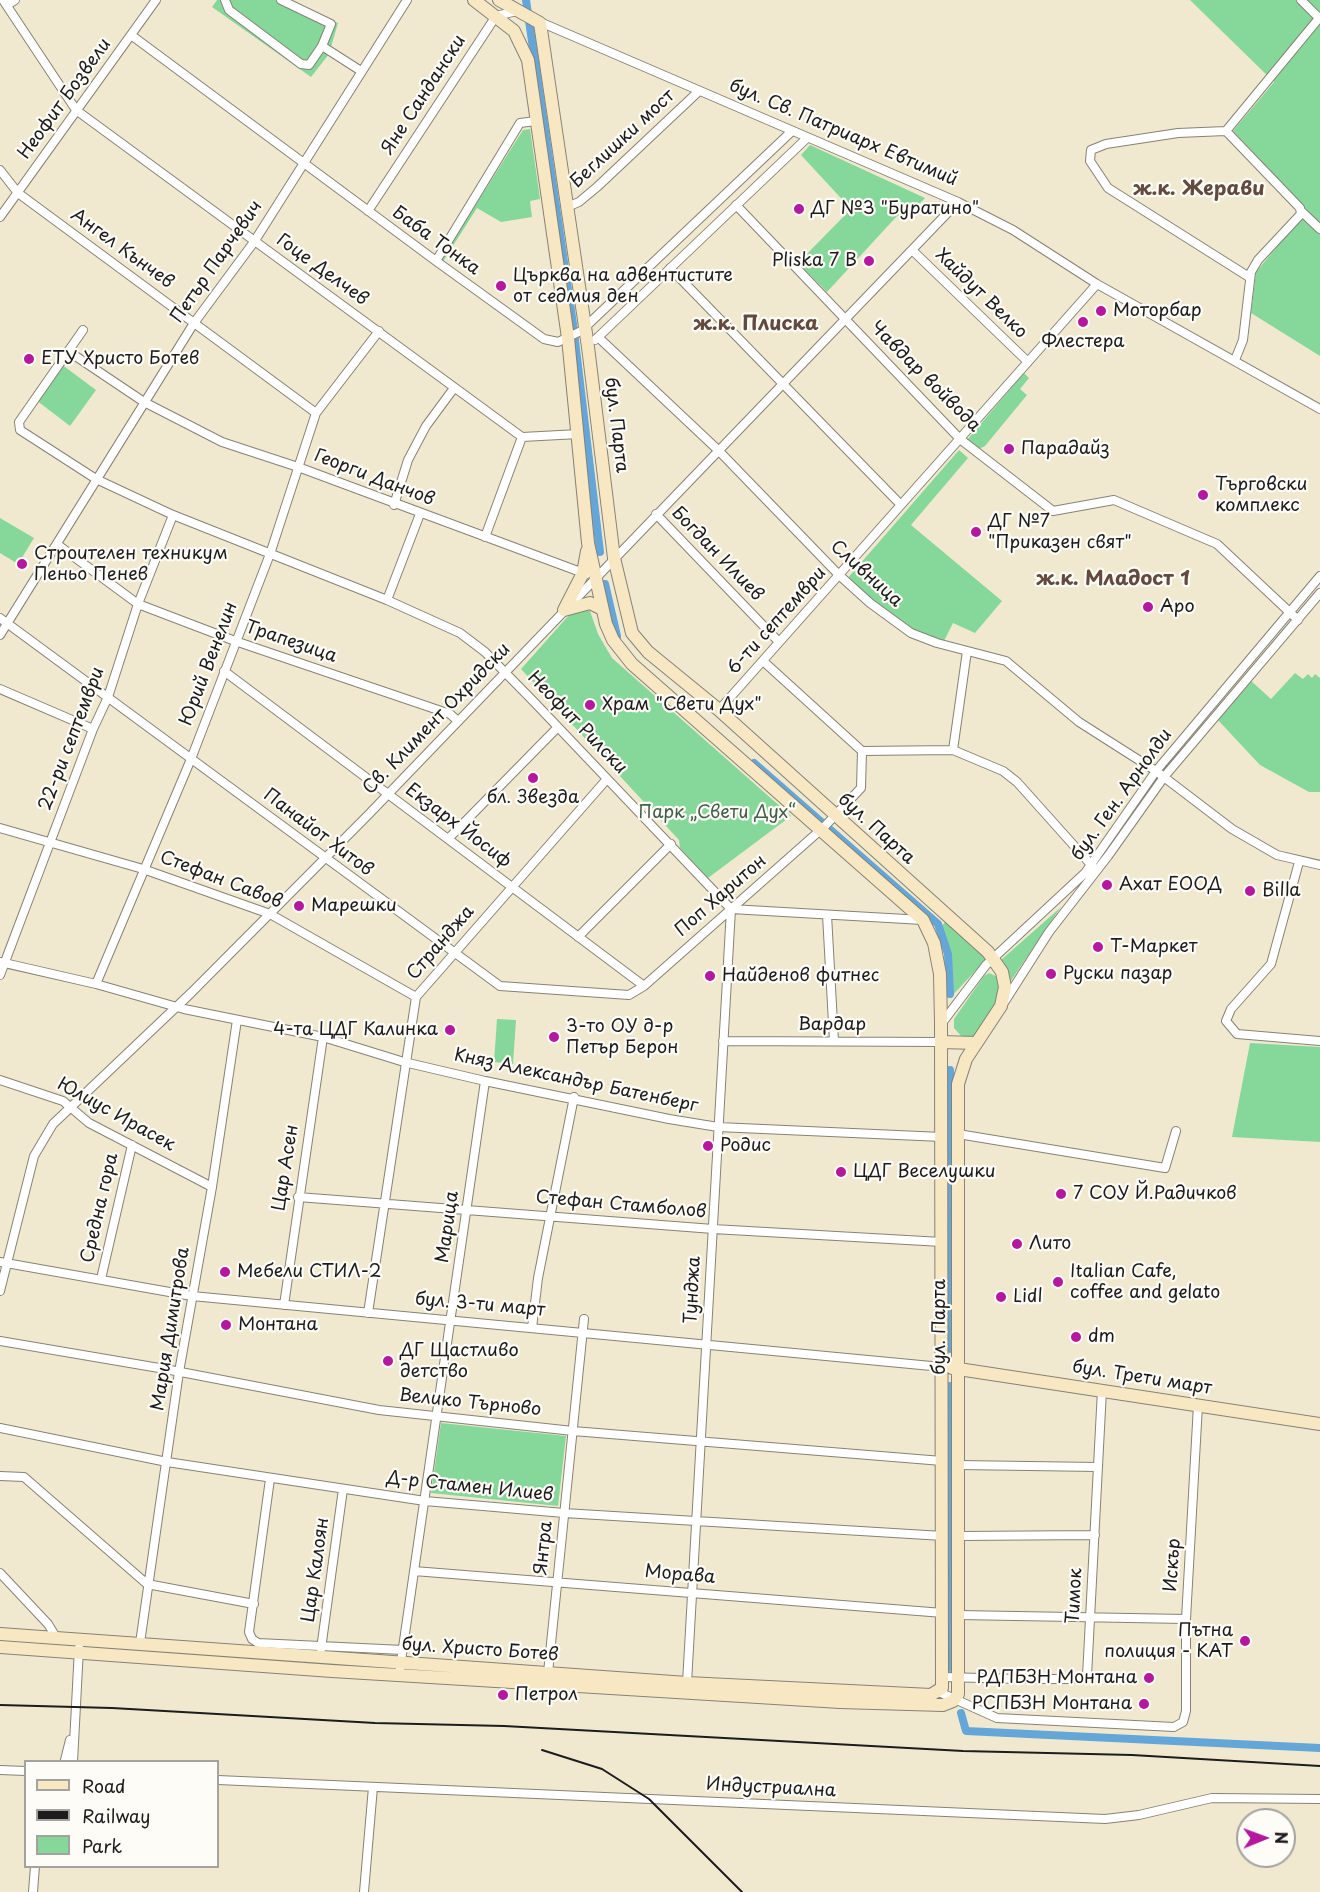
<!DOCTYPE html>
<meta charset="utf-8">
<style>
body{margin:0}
#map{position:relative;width:1320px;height:1892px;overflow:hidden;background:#f1e9cf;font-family:"Playpen Sans",sans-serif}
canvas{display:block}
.legend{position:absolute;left:24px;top:1760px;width:195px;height:108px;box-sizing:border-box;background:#fdfcf7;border:2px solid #a3a29f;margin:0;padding:8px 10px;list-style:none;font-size:18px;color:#1c1c1c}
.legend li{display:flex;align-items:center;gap:12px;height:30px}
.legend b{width:30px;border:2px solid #a3a29f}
.north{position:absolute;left:1236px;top:1808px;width:60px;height:60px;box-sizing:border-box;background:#fdfcf7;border:2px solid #a3a29f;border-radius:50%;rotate:89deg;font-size:16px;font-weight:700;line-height:24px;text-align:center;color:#1c1c1c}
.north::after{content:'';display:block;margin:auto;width:21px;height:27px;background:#b5179e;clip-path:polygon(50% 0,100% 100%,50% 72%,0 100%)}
</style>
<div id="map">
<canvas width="1320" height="1892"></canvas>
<ul class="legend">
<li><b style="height:8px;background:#f7e8c3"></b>Road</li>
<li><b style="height:8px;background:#1c1c1c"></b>Railway</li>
<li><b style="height:16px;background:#85d899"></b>Park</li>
</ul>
<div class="north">N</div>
</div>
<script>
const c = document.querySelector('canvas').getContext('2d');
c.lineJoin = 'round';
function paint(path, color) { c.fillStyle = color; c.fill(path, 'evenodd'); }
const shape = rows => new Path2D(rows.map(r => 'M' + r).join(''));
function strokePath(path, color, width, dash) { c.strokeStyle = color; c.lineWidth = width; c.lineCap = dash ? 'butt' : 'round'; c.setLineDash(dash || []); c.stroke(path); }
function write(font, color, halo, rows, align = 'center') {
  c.font = font + ' "Playpen Sans",sans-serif'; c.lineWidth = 4.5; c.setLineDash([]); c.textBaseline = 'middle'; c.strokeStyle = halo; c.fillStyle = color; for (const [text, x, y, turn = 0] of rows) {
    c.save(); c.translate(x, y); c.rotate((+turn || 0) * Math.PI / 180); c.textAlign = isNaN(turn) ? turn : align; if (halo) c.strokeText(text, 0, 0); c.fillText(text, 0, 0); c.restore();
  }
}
paint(shape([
 [217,0,285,0,338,23,329,54,311,77,212,7],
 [1190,0,1320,0,1320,356,1251,313,1256,272,1307,210,1233,131,1274,82],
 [530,129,540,199,530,201,532,217,501,222,477,208,442,263,440,261,523,130],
 [810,145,925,198,904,220,897,216,827,292,798,263,851,209,801,155],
 [61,364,96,390,70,426,36,400],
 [1024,373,1029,378,1020,389,1027,395,985,446,979,449,967,440],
 [959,450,968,458,911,525,1002,601,975,633,953,623,943,643,913,633,846,580],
 [0,518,34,538,18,564,0,553],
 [582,609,590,611,598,634,612,658,791,816,708,878,680,848,679,840,521,669,570,614],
 [1295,673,1303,679,1308,674,1312,678,1315,674,1320,678,1320,792,1309,792,1260,765,1217,719,1250,680,1271,699],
 [1061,907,1010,982,1001,960],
 [945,922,988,957,952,996,951,954,942,926],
 [989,973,998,977,998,1001,975,1036,962,1037,954,1028,954,1019,984,976],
 [497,1019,516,1020,513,1064,494,1062],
 [1250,1043,1320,1047,1320,1142,1232,1137],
 [441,1423,566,1436,558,1506,431,1493]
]), '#85d899');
strokePath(shape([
 [526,0,573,324,600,552],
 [605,584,617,636],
 [754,763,938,924,948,954,950,994],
 [950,1070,951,1349],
 [950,1386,951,1668],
 [961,1713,966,1731,1320,1748]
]), '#63a6d7', 8);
const street = shape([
 [3,0,76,110,522,437,579,434],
 [225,0,229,10,301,64,309,65,322,46,331,24,281,0],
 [1301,0,1319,18],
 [7,5,15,0],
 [540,22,958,202,1013,230,1097,284,1320,409],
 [131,35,436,261,544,339,558,342,581,331,792,131],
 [322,46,361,71],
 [1226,131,1320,17],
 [0,170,18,193,316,413],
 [736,205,960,439,1053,511,1114,500,1217,544,1298,620],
 [567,207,579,202,597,187,699,91],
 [368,211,496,16,517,11],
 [1301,211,1320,229],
 [0,217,156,0],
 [912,250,1028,362],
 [436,261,520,123,536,121],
 [670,268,901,505],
 [83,330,19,422,20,430,96,479,173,515,387,600,460,633,485,652,536,704,731,909,923,920],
 [598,337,718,450,839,575,870,603,911,633,937,643,1006,661,1079,722,1156,771,1232,829,1277,855,1320,865],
 [595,340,807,138],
 [68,351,144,402,222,442,298,467,586,574],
 [1235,360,1243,340,1251,272,1258,260,1301,214,1300,208,1226,131,1178,133,1106,144,1091,150,1090,161,1108,188,1249,277],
 [394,505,408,460,426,426,454,388],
 [656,514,779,642],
 [485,537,522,437],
 [58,545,138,604,235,641,450,714,458,721],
 [387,600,420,514],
 [0,618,500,986,629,995,644,986,825,826,861,788,862,751,763,661],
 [0,635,194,323,254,242,407,0],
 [224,671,644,986],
 [0,689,93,729],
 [719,710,1097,284],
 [953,750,967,651],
 [862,751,953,750,1003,771,1017,782,1094,868],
 [0,828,143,869,270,914,416,997],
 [448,839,558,727],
 [1299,862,1271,964,1231,1009,1226,1021,1237,1034,1320,1041],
 [827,915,834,1041],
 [578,937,671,844],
 [0,962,96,984,184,1009,323,1037,404,1062,485,1081,669,1119,718,1127,942,1137],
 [0,975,93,729,108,697,138,604,173,515],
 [96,984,191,759,270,554,316,413,379,331],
 [1005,1001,1049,932,1108,856,1164,777,1320,593],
 [942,1023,986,965,1085,873,1156,771,1320,576],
 [723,1041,941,1042],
 [0,1080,63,1101,89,1123,212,1187],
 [958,1134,1165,1168,1176,1131],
 [298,1197,713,1229,942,1242],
 [0,1262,192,1296,942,1367],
 [101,1279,132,1145],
 [0,1291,34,1156,53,1124,191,993,369,814,958,202],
 [284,1305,323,1037],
 [368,1313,416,997,607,779],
 [532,1328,538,1278,574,1097],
 [0,1341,165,1369,379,1410,573,1431,942,1461],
 [0,1428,167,1462,425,1501,564,1513,943,1536],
 [959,1465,1098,1467],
 [0,1476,24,1477,147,1584,254,1604],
 [270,1479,249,1632,252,1639,258,1643,403,1650],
 [959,1536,1095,1535],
 [414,1571,943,1613],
 [0,1573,48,1624,56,1637],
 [959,1615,1186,1619],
 [140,1643,179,1372,212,1187,237,1020],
 [321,1649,343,1489],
 [548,1673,584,1319],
 [399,1675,485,1081],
 [943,1677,1020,1679,1081,1679,1087,1676,1102,1390],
 [687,1683,731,909],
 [939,1692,997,1718,1174,1727,1183,1722,1186,1711,1186,1619,1198,1405],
 [65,1760,70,1740],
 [73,1762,79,1648],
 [0,1770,26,1771],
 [218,1780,1105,1819,1139,1815,1212,1798,1320,1799],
 [33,1892,35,1866],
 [364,1892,373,1787]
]);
const secondary = shape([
 [564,610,583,573,587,551],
 [564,610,590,603,602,609],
 [941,1042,976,1043],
 [952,1368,1320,1424],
 [0,1634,687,1683,931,1695,942,1688,941,1024,940,974,934,943,923,920,632,664,613,640,606,624,588,543,568,338,528,60,514,31,474,0],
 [0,1647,332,1671,840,1702,943,1705,953,1701,958,1694,958,1084,966,1059,1001,1006,1005,987,1002,972,988,952,719,710,648,652,632,633,614,558,588,347,540,23,499,0]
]);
strokePath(street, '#868276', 10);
strokePath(secondary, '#868276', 14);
strokePath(street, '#fff', 8);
strokePath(secondary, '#f7e8c3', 12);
strokePath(shape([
 [0,1705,112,1708,375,1723,504,1726,963,1751,1132,1755,1320,1766],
 [542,1750,602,1769,649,1799,742,1892]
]), '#1c1c1c', 2);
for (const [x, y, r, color] of [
 [799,209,6,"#b5179e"],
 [869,261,6,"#b5179e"],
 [501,286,6,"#b5179e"],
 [1101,311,6,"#b5179e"],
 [1083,322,6,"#b5179e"],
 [29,359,6,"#b5179e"],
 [1009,449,6,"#b5179e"],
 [1203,495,6,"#b5179e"],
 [976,532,6,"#b5179e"],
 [22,564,6,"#b5179e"],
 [1148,607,6,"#b5179e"],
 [590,705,6,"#b5179e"],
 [533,778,6,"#b5179e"],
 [1107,885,6,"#b5179e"],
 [1250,891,6,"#b5179e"],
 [299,906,6,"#b5179e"],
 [1098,947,6,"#b5179e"],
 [1051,974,6,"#b5179e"],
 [710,976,6,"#b5179e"],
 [450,1030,6,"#b5179e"],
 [554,1037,6,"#b5179e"],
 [708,1146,6,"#b5179e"],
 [841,1172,6,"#b5179e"],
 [1061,1194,6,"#b5179e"],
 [1017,1244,6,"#b5179e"],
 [225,1272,6,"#b5179e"],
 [1058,1282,6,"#b5179e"],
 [1001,1297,6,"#b5179e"],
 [226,1325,6,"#b5179e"],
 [1076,1337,6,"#b5179e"],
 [388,1361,6,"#b5179e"],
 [1245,1641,6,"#b5179e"],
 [1149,1678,6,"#b5179e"],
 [503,1695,6,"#b5179e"],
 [1144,1704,6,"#b5179e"]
]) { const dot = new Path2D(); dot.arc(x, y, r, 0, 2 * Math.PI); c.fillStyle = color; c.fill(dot); strokePath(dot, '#fdfcf7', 2); }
write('18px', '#1c1c1c', '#fdfcf7', [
 ["Яне Сандански",424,95,-57],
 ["Неофит Бозвели",65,99,-54],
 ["бул. Св. Патриарх Евтимий",843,133,23],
 ["Беглишки мост",623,139,-43],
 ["Баба Тонка",436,241,36],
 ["Ангел Кънчев",122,249,36],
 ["Петър Парчевич",217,262,-55],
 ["Гоце Делчев",322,270,36],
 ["Хайдут Велко",981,294,44],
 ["Чавдар войвода",925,377,45],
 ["бул. Парта",616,425,83],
 ["Георги Данчов",374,478,21],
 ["Богдан Илиев",717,554,46],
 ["Сливница",866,574,42],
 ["6-ти септември",777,621,-48],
 ["Трапезица",291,642,19],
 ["Юрий Венелин",209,664,-69],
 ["Св. Климент Охридски",437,719,-46],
 ["Неофит Рилски",577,723,46],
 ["22-ри септември",72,739,-69],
 ["бул. Ген. Арнолди",1122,795,-54],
 ["Екзарх Йосиф",458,826,37],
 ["бул. Парта",876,829,42],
 ["Панайот Хитов",318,833,37],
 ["Стефан Савов",221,880,21],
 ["Поп Харитон",721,896,-41],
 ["Странджа",441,943,-49],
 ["Вардар",832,1025],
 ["Княз Александър Батенберг",576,1081,12],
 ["Юлиус Ирасек",116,1115,29],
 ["Цар Асен",286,1168,-81],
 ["Стефан Стамболов",621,1205,5],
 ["Средна гора",100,1208,-77],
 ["Марица",448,1227,-82],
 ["Тунджа",693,1290,-87],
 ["бул. 3-ти март",480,1305,5],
 ["бул. Парта",940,1327,-90],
 ["Мария Димитрова",171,1329,-81],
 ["бул. Трети март",1142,1378,9],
 ["Велико Търново",470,1403,6],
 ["Д-р Стамен Илиев",470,1487,6],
 ["Янтра",544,1548,-84],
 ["Искър",1173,1565,-86],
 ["Цар Калоян",316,1570,-82],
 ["Морава",680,1575,5],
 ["Тимок",1075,1596,-87],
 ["бул. Христо Ботев",480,1650,4],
 ["Индустриална",771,1788,3]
]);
write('18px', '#1c1c1c', '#fdfcf7', [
 ["ДГ №3 \"Буратино\"",811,209],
 ["Pliska 7 B",857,261,"right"],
 ["Църква на адвентистите",513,276],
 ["от седмия ден",513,297],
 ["Моторбар",1113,311],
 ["Флестера",1083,342,"center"],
 ["ЕТУ Христо Ботев",41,359],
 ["Парадайз",1021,449],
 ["Търговски",1215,485],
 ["комплекс",1215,506],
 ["ДГ №7",988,522],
 ["\"Приказен свят\"",988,543],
 ["Строителен техникум",34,554],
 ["Пеньо Пенев",34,575],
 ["Аро",1160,607],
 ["Храм \"Свети Дух\"",602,705],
 ["бл. Звезда",533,798,"center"],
 ["Ахат ЕООД",1119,885],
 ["Billa",1262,891],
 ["Марешки",311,906],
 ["Т-Маркет",1110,947],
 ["Руски пазар",1063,974],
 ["Найденов фитнес",722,976],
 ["3-то ОУ д-р",566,1027],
 ["Петър Берон",566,1048],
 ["4-та ЦДГ Калинка",438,1030,"right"],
 ["Родис",720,1146],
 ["ЦДГ Веселушки",853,1172],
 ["7 СОУ Й.Радичков",1073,1194],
 ["Лито",1029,1244],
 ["Мебели СТИЛ-2",237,1272],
 ["Italian Cafe,",1070,1272],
 ["coffee and gelato",1070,1293],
 ["Lidl",1013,1297],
 ["Монтана",238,1325],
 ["dm",1088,1337],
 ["ДГ Щастливо",400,1351],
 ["детство",400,1372],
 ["Пътна",1233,1631,"right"],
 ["полиция - КАТ",1233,1652,"right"],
 ["РДПБЗН Монтана",1137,1678,"right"],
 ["Петрол",515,1695],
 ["РСПБЗН Монтана",1132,1704,"right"]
], 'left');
write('18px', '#415e48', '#fdfcf7', [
 ["Парк „Свети Дух“",717,813]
]);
write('bold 20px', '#624a3f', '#fdfcf7', [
 ["ж.к. Жерави",1199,189],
 ["ж.к. Плиска",756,324],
 ["ж.к. Младост 1",1113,579]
]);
</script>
